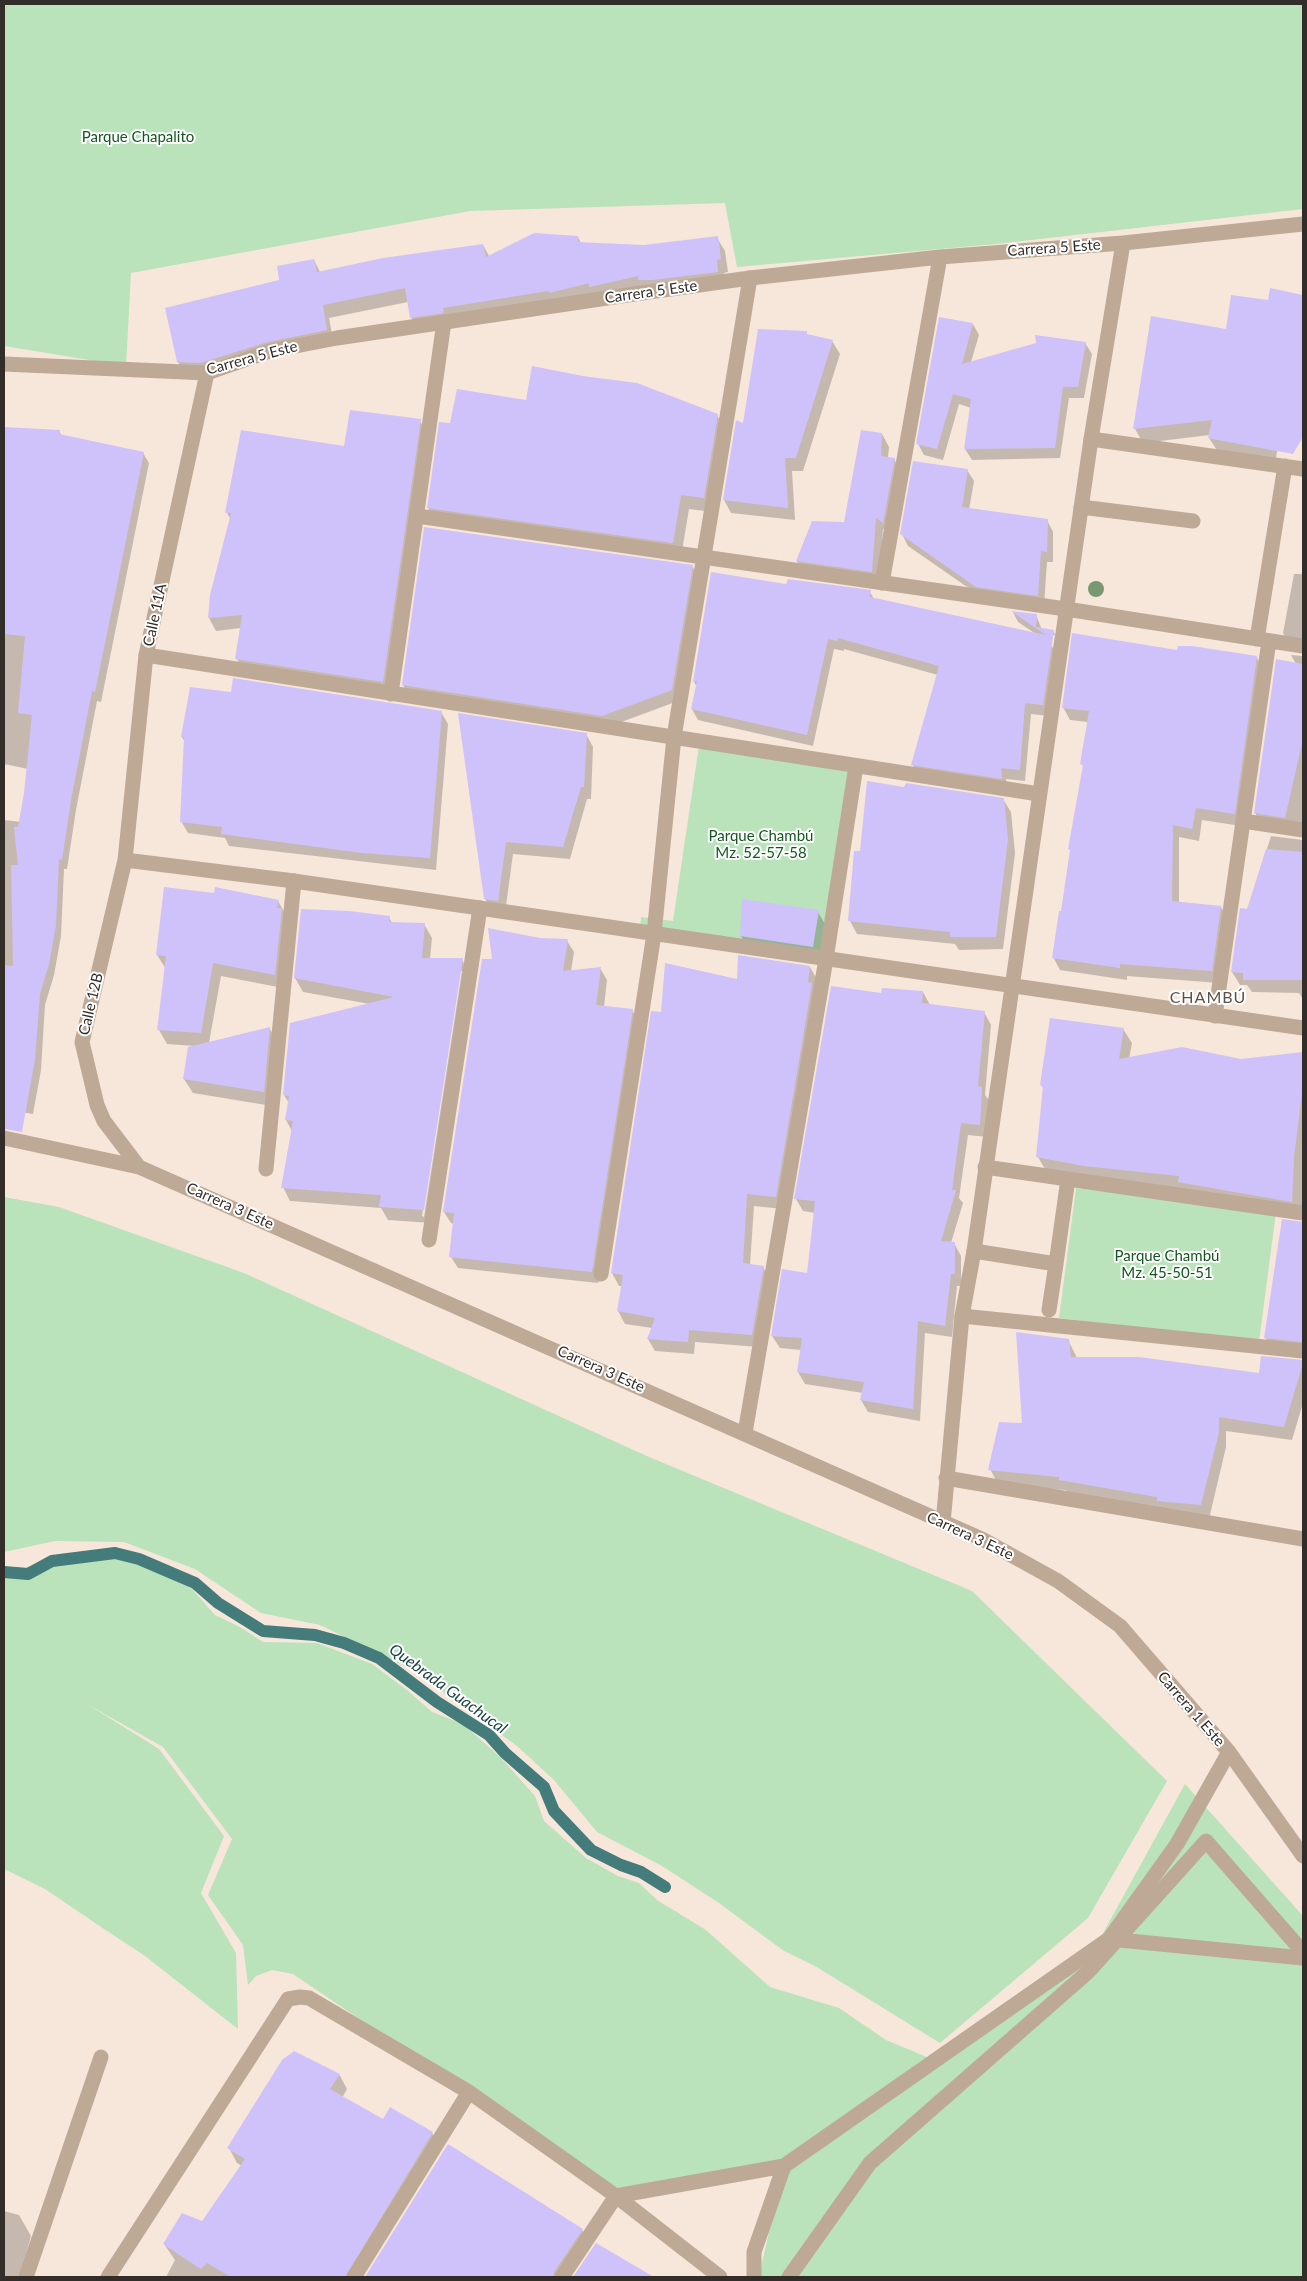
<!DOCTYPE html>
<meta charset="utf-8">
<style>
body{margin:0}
#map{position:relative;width:1307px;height:2281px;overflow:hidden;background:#f7e7da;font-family:Lato,sans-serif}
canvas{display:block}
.frame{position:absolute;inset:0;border:5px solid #332d29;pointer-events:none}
</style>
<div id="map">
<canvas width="1307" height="2281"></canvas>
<div class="frame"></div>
</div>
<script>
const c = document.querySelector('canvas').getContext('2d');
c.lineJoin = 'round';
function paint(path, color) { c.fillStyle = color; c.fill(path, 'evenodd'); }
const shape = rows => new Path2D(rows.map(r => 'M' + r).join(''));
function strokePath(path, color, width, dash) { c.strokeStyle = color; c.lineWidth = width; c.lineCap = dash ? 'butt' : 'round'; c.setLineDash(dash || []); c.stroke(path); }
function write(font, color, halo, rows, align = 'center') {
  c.font = font + ' Lato,sans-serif'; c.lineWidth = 4; c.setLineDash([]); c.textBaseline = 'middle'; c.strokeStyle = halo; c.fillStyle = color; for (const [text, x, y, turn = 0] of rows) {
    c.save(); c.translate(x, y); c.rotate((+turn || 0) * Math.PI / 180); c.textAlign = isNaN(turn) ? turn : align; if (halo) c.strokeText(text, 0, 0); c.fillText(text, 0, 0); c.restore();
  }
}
paint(shape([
 [4,4,1303,4,1303,209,996,244,737,267,725,203,470,211,131,273,126,366,4,346],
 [699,746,848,772,822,954,640,928,641,917,673,921],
 [1076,1188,1276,1212,1259,1342,1059,1318],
 [4,1197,59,1207,244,1273,649,1457,972,1591,1167,1781,1088,1918,940,2043,815,1966,784,1951,719,1903,662,1866,597,1832,554,1780,517,1746,414,1671,320,1625,261,1613,195,1569,124,1542,55,1541,4,1552],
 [115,1555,138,1561,192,1589,215,1615,240,1627,263,1642,317,1643,372,1664,407,1690,432,1712,463,1724,501,1758,535,1796,544,1821,586,1858,618,1876,639,1883,657,1900,706,1930,770,1987,839,2008,886,2040,927,2057,783,2162,617,2193,293,1974,272,1970,256,1976,248,1985,243,1945,208,1895,232,1839,163,1747,87,1704,159,1749,224,1836,201,1893,236,1953,238,2029,145,1956,104,1929,45,1889,4,1869,4,1574,28,1576,54,1564],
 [1185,1784,1303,1916,1303,2277,759,2277,783,2169,1102,1935]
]), '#bae2bb');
paint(shape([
 [578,237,581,244,644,246,717,238,725,251,728,272,724,273,725,285,418,331,411,317,408,302,329,318,334,344,186,375,178,362,281,281,314,260,320,272,483,245,489,256],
 [1271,289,1303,296,1303,390,1289,387,1275,463,1218,452,1209,438,1210,435,1143,443,1135,429,1152,317,1227,330,1269,302],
 [973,324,979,335,971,362,1085,343,1092,354,1084,398,1069,398,1060,458,972,460,965,449,971,408,959,404,943,460,924,455,918,444],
 [806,333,808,336,832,341,840,354,803,471,792,471,795,520,731,513,724,500,744,425],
 [527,402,717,415,725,429,712,512,689,509,681,557,436,522,428,508,451,425],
 [420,421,427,434,390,695,244,672,237,659,241,628,216,631,209,618,211,596,231,520,227,513,345,447],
 [4,428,59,431,62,436,143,453,149,463,101,702,97,701,76,810,67,869,64,869,61,936,54,975,45,1005,41,1070,33,1114,4,1109,4,820,22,822,28,769,4,764],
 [882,434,889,447,888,458,894,459,901,472,890,534,883,529,879,584,804,574,797,561,845,523],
 [967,470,974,481,969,510,1047,520,1053,532,1053,562,1047,562,1044,606,983,598,908,546,902,534],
 [692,566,699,577,678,701,608,727,409,696,403,685],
 [1303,566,1303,649,1290,646,1283,633,1294,574,1303,574],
 [712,573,787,585,870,592,874,599,1036,634,1018,622,1013,612,1036,615,1042,630,1053,631,1060,643,1049,716,1031,714,1025,781,1006,779,1007,789,919,776,912,764,938,675,844,649,844,651,834,649,813,746,698,720,692,709,697,687,694,682],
 [1052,635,1055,635,1053,648,1051,645],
 [1178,652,1257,658,1264,670,1241,826,1202,820,1199,841,1179,837,1179,903,1221,907,1228,920,1219,983,1127,976,1127,980,1060,970,1053,957,1062,912,1071,852,1070,849,1084,768,1082,764,1088,722,1070,720,1063,707],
 [1291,655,1303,656,1303,832,1263,826,1255,813,1296,664],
 [441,712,448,724,436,870,229,846,225,838,188,833,181,821,185,742,182,737],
 [460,715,586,734,593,747,591,799,587,799,570,859,513,854,505,913,493,911,485,899],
 [1003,799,1011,812,1015,853,1003,949,959,950,955,944,857,934,850,921,861,853],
 [1271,836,1303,840,1303,999,1299,993,1252,992,1247,985,1240,985,1232,972,1248,910],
 [743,900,818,912,826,926,821,961,749,950,741,936],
 [278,901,286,915,283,988,221,976,209,1043,270,1029,278,1043,272,1106,193,1093,184,1079,196,1046,167,1044,159,1030,166,969,157,955],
 [389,917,392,923,424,924,432,938,430,959,462,960,470,973,431,1223,388,1220,381,1208,290,1201,283,1187,292,1131,286,1120,289,1103,284,1095,370,1004,303,992,295,978],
 [459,971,462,971,424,1217,422,1216],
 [540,939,567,941,574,952,571,971,600,968,607,980,604,1007,632,1010,639,1022,598,1283,458,1268,451,1257,454,1224,451,1223,444,1212,494,960],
 [810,967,817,979,783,1209,754,1206,750,1265,763,1267,770,1280,759,1347,695,1342,694,1354,655,1351,648,1339,652,1328,625,1324,618,1311,622,1286,619,1286,612,1273,653,1012,662,1014,738,981],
 [923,992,930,1005,984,1012,991,1025,985,1095,989,1100,987,1137,968,1135,959,1198,963,1203,951,1243,954,1243,961,1256,961,1286,957,1286,952,1337,925,1333,920,1421,868,1412,861,1400,863,1393,805,1384,798,1372,801,1350,780,1348,772,1336,808,1275,815,1213,803,1211,796,1199,883,995],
 [1123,1029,1132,1043,1129,1059,1241,1060,1303,1054,1303,1217,1046,1171,1038,1157,1044,1089,1041,1085],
 [1283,1221,1303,1222,1303,1356,1274,1352,1265,1337],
 [1068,1340,1077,1358,1260,1375,1262,1358,1303,1361,1303,1403,1292,1440,1226,1431,1226,1447,1209,1519,1068,1494,1066,1490,998,1484,990,1469,1023,1425],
 [339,2074,347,2089,342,2098,384,2120,432,2133,441,2148,360,2277,166,2277,175,2260,164,2244,202,2223,242,2166,237,2163,229,2148],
 [448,2146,582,2230,591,2244,569,2277,366,2277],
 [4,2211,19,2215,31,2236,20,2277,4,2277],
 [596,2245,651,2277,575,2277]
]), '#0003');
strokePath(shape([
 [4,1572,28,1574,52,1561,115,1553,139,1559,195,1583,218,1603,263,1631,315,1635,344,1643,379,1658,437,1702,489,1735,505,1753,544,1787,554,1811,591,1850,621,1865,641,1872,665,1887]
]), '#447c7b', 12);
paint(shape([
 [534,233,578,236,578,242,644,245,718,236,721,259,717,260,718,272,652,280,638,280,638,276,589,287,589,283,549,293,549,291,535,293,443,308,444,313,410,318,405,288,323,305,327,330,268,342,200,363,177,362,165,308,279,280,277,266,314,259,317,272,383,258,483,244,486,257],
 [1270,288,1303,295,1303,437,1293,454,1208,438,1212,420,1133,429,1151,316,1226,329,1231,295,1268,300],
 [939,317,973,323,962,364,1036,343,1035,335,1086,342,1078,387,1063,387,1055,448,964,449,971,399,953,394,937,449,916,444],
 [758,329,807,331,807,334,833,340,796,458,785,458,788,508,723,500,736,420,743,423],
 [532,366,583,376,637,383,718,414,704,498,681,495,673,543,427,508,439,422,450,423,457,389,526,400],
 [350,410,421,419,383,682,235,659,242,615,208,618,210,595,231,513,225,513,241,430,344,446],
 [4,427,60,430,59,434,144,452,95,692,92,691,71,800,62,860,59,859,56,925,49,964,40,994,35,1059,22,1132,4,1129,4,965,13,966,11,865,18,865,14,827,18,827,24,793,32,715,18,713,25,636,4,634],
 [861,430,882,433,881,456,895,458,883,523,876,518,872,572,796,561,812,521,844,522],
 [913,461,968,469,962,507,1048,519,1047,552,1041,551,1038,596,976,587,900,534],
 [424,527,693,565,672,690,602,716,402,685],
 [711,572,786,584,788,579,871,590,870,597,1046,635,1011,611,1037,614,1036,627,1054,630,1043,705,1025,703,1020,770,1001,768,1002,779,911,765,939,666,838,638,838,641,828,639,807,735,691,709,697,681,693,682],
 [1072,633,1177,650,1178,646,1192,646,1257,656,1235,814,1196,808,1192,829,1173,825,1172,901,1221,906,1212,971,1120,964,1120,968,1052,958,1059,911,1061,911,1070,850,1068,849,1083,765,1080,764,1089,711,1062,708],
 [1276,659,1303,664,1303,739,1285,818,1254,813],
 [233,678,442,711,430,858,362,853,221,834,222,827,180,822,184,737,181,737,190,687,231,692],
 [458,713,587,733,584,787,581,787,563,847,506,842,498,901,484,899],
 [867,781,904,787,906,783,1004,798,1008,839,996,937,950,937,950,932,848,921,854,851,860,851],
 [1266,849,1303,852,1303,980,1243,980,1243,973,1231,972,1240,908,1247,909],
 [164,887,214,893,215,887,279,900,277,908,282,908,275,975,213,963,201,1033,157,1030,166,956,156,955],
 [742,899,819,910,813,947,740,936],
 [301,909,349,911,390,916,389,922,425,923,422,958,463,958,424,1210,379,1207,381,1195,281,1188,293,1121,285,1120,289,1096,283,1095,290,1023,394,997,294,978],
 [488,928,540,938,568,939,563,971,601,967,596,1005,633,1009,592,1272,449,1257,454,1213,443,1212,482,959,492,959],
 [738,955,810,966,808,982,812,983,776,1197,747,1194,743,1263,764,1266,752,1335,689,1330,688,1342,647,1339,655,1318,617,1311,623,1275,611,1273,651,1011,661,1012,665,963,737,979],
 [831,986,881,993,882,988,923,991,922,1003,985,1011,978,1086,982,1087,980,1125,961,1123,952,1190,956,1190,941,1241,955,1242,955,1274,951,1274,945,1326,918,1321,913,1409,860,1400,864,1382,797,1372,802,1338,771,1336,782,1269,807,1273,815,1201,794,1199],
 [1050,1018,1124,1028,1119,1059,1182,1047,1241,1059,1303,1052,1303,1085,1294,1157,1292,1202,1303,1204,1178,1182,1179,1176,1084,1166,1036,1157,1043,1086,1040,1085],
 [270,1027,264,1092,183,1079,188,1047],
 [1282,1219,1303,1222,1303,1342,1264,1338],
 [1016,1332,1069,1339,1071,1357,1139,1357,1259,1373,1261,1356,1303,1360,1303,1363,1284,1427,1219,1417,1219,1432,1201,1505,1157,1501,1157,1497,1059,1480,1059,1477,988,1470,999,1422,1022,1423],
 [294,2051,340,2074,330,2089,383,2119,390,2107,433,2132,345,2277,231,2277,207,2263,201,2269,163,2244,182,2213,202,2221,245,2159,227,2148,282,2060],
 [448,2144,583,2229,554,2272,553,2277,365,2277],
 [596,2243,654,2277,573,2277]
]), '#cfc2fb');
strokePath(shape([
 [1081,507,1193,521],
 [654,934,674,737],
 [974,1251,1056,1264,1067,1186],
 [1049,1310,1056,1264],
 [26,2277,101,2057]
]), '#bda995', 15);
strokePath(shape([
 [1091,439,1303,469],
 [417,516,1066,609,1303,646],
 [1257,639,1285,466],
 [146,655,1039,794],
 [391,694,444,322],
 [674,737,750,278],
 [1243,821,1303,830],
 [1215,1016,1269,641],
 [985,1167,1303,1213],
 [266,1169,294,881],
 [429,1240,480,908],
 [601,1274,654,934],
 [962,1316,1303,1351],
 [745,1433,826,959,856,766],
 [946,1478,1303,1539],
 [789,2277,870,2163,1089,1971,1206,1841,1303,1952]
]), '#bda995', 15);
strokePath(shape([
 [4,364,207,373,270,351,337,338,634,294,750,278,940,257,1123,243,1303,224],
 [882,583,940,257],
 [125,860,294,881,1303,1028],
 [4,1138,139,1167,982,1539,1058,1581,1120,1626,1229,1752,1303,1856],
 [139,1167,104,1121,97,1105,82,1042,125,860,146,655,207,373],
 [943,1523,962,1316,974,1251,1091,439,1123,243],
 [1109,1939,1177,1844,1229,1752],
 [108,2277,288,1999,300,1997,309,1998,469,2092,616,2196,720,2277],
 [354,2277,469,2092],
 [562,2277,616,2196,784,2166,1109,1939,1303,1958],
 [754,2277,754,2252,784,2166]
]), '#bda995', 15);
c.fillStyle = '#7a9773';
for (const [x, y] of [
 [1096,589]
]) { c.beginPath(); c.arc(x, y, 8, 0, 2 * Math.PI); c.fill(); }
write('15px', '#13561e', '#fff', [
 ["Parque Chapalito",138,137],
 ["Parque Chambú",761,836],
 ["Mz. 52-57-58",761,853],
 ["Parque Chambú",1167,1256],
 ["Mz. 45-50-51",1167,1273]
]);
write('15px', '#332d29', '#fff', [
 ["Carrera 5 Este",1054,248,-4],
 ["Carrera 5 Este",651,292,-8],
 ["Carrera 5 Este",252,358,-15],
 ["Calle 11A",155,615,-78],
 ["Calle 12B",91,1004,-77],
 ["Carrera 3 Este",230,1206,24],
 ["Carrera 3 Este",601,1369,24],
 ["Carrera 3 Este",970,1536,25],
 ["Carrera 1 Este",1191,1709,49]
]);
c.letterSpacing = '1px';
write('16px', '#5e5147', '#fff', [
 ["CHAMBÚ",1208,998]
]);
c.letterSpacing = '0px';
write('italic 16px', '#1e4545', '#fff', [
 ["Quebrada Guachucal",448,1689,36]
]);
</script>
